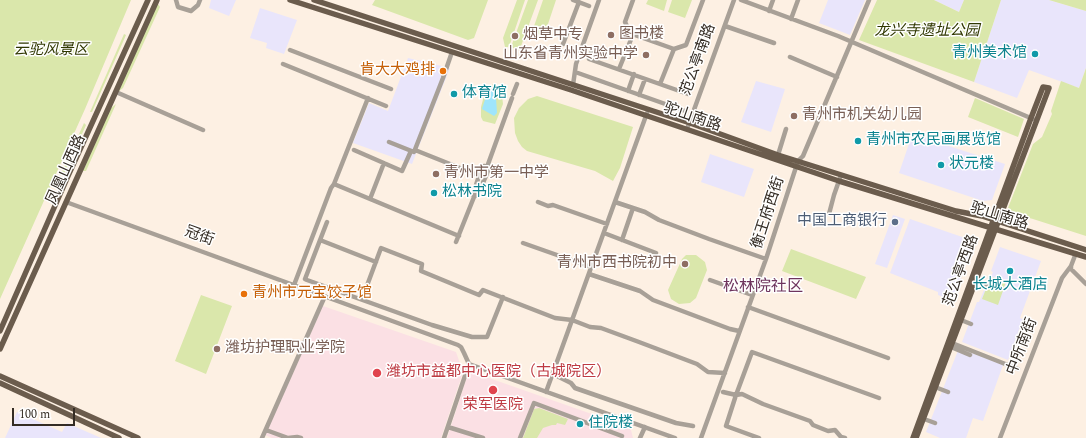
<!DOCTYPE html>
<meta charset="utf-8">
<style>
body{margin:0}
#map{position:relative;width:1086px;height:438px;overflow:hidden;background:#fdf0e3;font-family:Spectral,serif}
canvas{display:block}
.scale{position:absolute;left:12px;top:408px;width:63px;height:18px;box-sizing:border-box;border:2px solid #342c24;border-top:0;padding-left:5px;font-size:12px;line-height:14px;white-space:nowrap;color:#342c24;-webkit-text-stroke:3px #fff;paint-order:stroke}
</style>
<div id="map">
<canvas width="1086" height="438"></canvas>
<div class="scale">100 m</div>
</div>
<script>
const c = document.querySelector('canvas').getContext('2d');
c.lineJoin = 'round';
function paint(path, color) { c.fillStyle = color; c.fill(path, 'evenodd'); }
const shape = rows => new Path2D(rows.map(r => 'M' + r).join(''));
function strokePath(path, color, width, dash) { c.strokeStyle = color; c.lineWidth = width; c.lineCap = dash ? 'butt' : 'round'; c.setLineDash(dash || []); c.stroke(path); }
function write(font, color, halo, rows, align = 'center') {
  c.font = font + ' Spectral,"Noto Sans SC",serif'; c.lineWidth = 3; c.setLineDash([]); c.textBaseline = 'middle'; c.strokeStyle = halo; c.fillStyle = color; for (const [text, x, y, turn = 0] of rows) {
    c.save(); c.translate(x, y); c.rotate((+turn || 0) * Math.PI / 180); c.textAlign = isNaN(turn) ? turn : align; if (halo) c.strokeText(text, 0, 0); c.fillText(text, 0, 0); c.restore();
  }
}
paint(shape([
 [211,0,236,0,229,16,209,8],
 [828,0,865,0,850,35,819,23],
 [934,0,964,0,959,12],
 [1001,0,1049,0,1086,11,1086,68,1079,88,1029,70,1017,98,974,82],
 [260,8,297,20,284,54,266,48,267,43,250,38],
 [408,58,450,68,412,164,353,143,369,103,388,111],
 [756,81,785,89,771,132,741,122],
 [913,132,936,142,1005,164,992,200,983,201,899,173],
 [710,154,754,169,744,197,701,182],
 [893,215,905,219,887,268,875,264],
 [910,219,968,239,972,247,953,301,938,295,938,292,890,273],
 [1000,247,1041,261,1020,318,1023,319,1008,360,962,342,977,302,979,302,984,290,981,289,984,281,987,282,989,275,991,276,993,272,991,271],
 [959,348,1003,365,983,421,973,418,966,438,940,438,926,432],
 [17,412,62,432,67,423,101,438,5,438]
]), '#e9e5fb');
paint(shape([
 [323,306,456,352,463,372,441,438,272,438,265,435],
 [469,371,626,426,631,430,633,438,447,438]
]), '#fbe0e4');
paint(shape([
 [0,0,131,0,85,109,0,299],
 [375,0,488,0,474,38,468,40,372,5],
 [517,0,525,0,510,44,508,47,505,47,503,38],
 [528,0,538,0,521,46,518,50,511,47],
 [543,0,556,0,544,36,532,32],
 [648,0,667,0,664,11,646,4],
 [672,0,692,0,685,18,668,12],
 [877,0,934,0,959,12,964,0,1001,0,974,82,859,40],
 [1049,0,1086,0,1086,11],
 [158,4,160,7,123,88,118,92,156,5],
 [124,34,126,35,92,112,90,112],
 [1086,68,1086,236,1033,219,1018,215,1015,215,1008,208,1033,144,1042,137,1052,114,1051,111,1061,81,1079,88],
 [492,84,501,87,503,104,495,124,483,121,481,117,481,107,485,92,488,87,492,86],
 [537,96,633,127,620,168,613,181,595,171,527,151,522,147,518,141,515,133,514,118,519,108,528,99],
 [975,98,1024,119,1018,137,968,117],
 [116,104,86,171,83,171,110,109],
 [84,123,86,125,63,176,61,174],
 [791,249,866,277,856,299,782,271],
 [686,255,696,255,705,262,707,270,696,298,690,303,679,304,671,299,668,290,682,259],
 [993,277,1006,282,998,305,982,299,986,289,983,288,985,283,990,284],
 [201,295,232,306,206,374,175,361],
 [539,408,568,419,565,425,557,423,556,425,552,425,543,428,537,438,523,438,534,409]
]), '#dae7ab');
paint(shape([
 [492,88,498,91,496,98,497,113,494,116,482,109,488,90]
]), '#9fe5fb');
strokePath(shape([
 [176,0,178,7,191,11,198,5,200,0],
 [573,0,589,6],
 [741,0,838,36,1033,119],
 [769,11,773,0],
 [791,19,798,0],
 [725,26,774,43],
 [632,34,674,49],
 [563,44,579,2],
 [290,50,391,89],
 [592,50,589,59,688,94],
 [790,57,837,77],
 [283,64,386,106],
 [619,69,632,37,625,22,633,0],
 [578,73,685,111],
 [660,84,674,49,686,45,703,0],
 [573,85,576,64,599,0],
 [628,91,634,74],
 [116,92,203,130],
 [513,94,517,84],
 [639,95,645,79],
 [687,129,734,0],
 [389,142,414,152,443,78,452,52],
 [354,150,402,171,411,151],
 [415,150,485,178],
 [778,155,786,129],
 [334,184,459,236],
 [474,197,473,194,479,176,484,166,487,167],
 [370,199,384,163],
 [66,202,458,345,461,347,464,353,469,364,675,438],
 [538,202,548,206,553,205,607,224],
 [615,202,645,212,659,220,709,239,766,259],
 [829,214,834,195,841,175],
 [327,222,305,279,307,280,432,325,472,337,487,337,503,297],
 [604,233,656,253],
 [320,240,376,262],
 [622,240,633,208],
 [456,242,474,197,478,194,485,178,489,169,487,167,512,98],
 [523,243,591,267],
 [1076,253,1071,266,1071,269,1086,284],
 [589,274,640,291,653,300,730,329,739,331],
 [710,280,752,295],
 [975,281,989,286],
 [294,285,331,188,334,184,368,98],
 [362,299,381,248,422,264,421,271,479,295,483,290,555,318,572,320,590,327,601,328,639,342,697,364,708,372,725,373],
 [748,307,888,358],
 [961,320,971,324],
 [952,343,1018,369],
 [951,347,970,355],
 [553,374,571,383,575,388,676,423,693,426],
 [935,387,948,392],
 [546,392,647,113],
 [723,392,736,395,742,394,763,404,810,421,813,425,828,431,835,430,841,437,845,438],
 [924,419,935,423],
 [448,427,483,438],
 [266,430,288,438,297,437,301,438],
 [262,438,325,296],
 [444,438,469,364],
 [520,438,534,403,622,436],
 [640,438,645,427],
 [701,438,766,259,798,161,803,156,869,0],
 [759,438,726,426,736,395,752,352,879,398],
 [1000,438,1062,278,1071,266]
]), '#a8a097', 4.5);
strokePath(shape([
 [290,0,571,90,839,181,1086,257],
 [314,0,690,123,778,155,956,211,982,216,1086,250],
 [0,331,68,176,148,0],
 [0,349,157,0],
 [0,376,138,438],
 [0,383,119,438],
 [913,438,1031,118,1043,87,1049,88,916,438]
]), '#6b5c4d', 5.5);
for (const [x, y, r, color] of [
 [611,35,4,"#8d6e63"],
 [515,36,4,"#8d6e63"],
 [1035,54,4,"#0f9aa8"],
 [646,55,4,"#8d6e63"],
 [443,71,4,"#e8710a"],
 [454,94,4,"#0f9aa8"],
 [794,116,4,"#8d6e63"],
 [858,141,4,"#0f9aa8"],
 [941,165,4,"#0f9aa8"],
 [436,174,4,"#8d6e63"],
 [434,193,4,"#0f9aa8"],
 [895,222,4,"#5c6f8a"],
 [685,264,4,"#8d6e63"],
 [1010,271,4,"#0f9aa8"],
 [244,294,4,"#e8710a"],
 [217,349,4,"#8d6e63"],
 [377,373,5,"#e0444e"],
 [493,390,5,"#e0444e"],
 [580,424,4,"#0f9aa8"]
]) { const dot = new Path2D(); dot.arc(x, y, r, 0, 2 * Math.PI); c.fillStyle = color; c.fill(dot); strokePath(dot, '#fff', 1.5); }
write('italic 15px', '#303800', '#fff', [
 ["龙兴寺遗址公园",927,32],
 ["云驼风景区",51,51]
]);
write('15px', '#785e54', '#fff', [
 ["图书楼",619,35],
 ["烟草中专",523,36],
 ["山东省青州实验中学",638,55,"right"],
 ["青州市机关幼儿园",802,116],
 ["青州市第一中学",444,174],
 ["青州市西书院初中",677,264,"right"],
 ["潍坊护理职业学院",225,349]
], 'left');
write('15px', '#0d838f', '#fff', [
 ["青州美术馆",1027,54,"right"],
 ["体育馆",462,94],
 ["青州市农民画展览馆",866,141],
 ["状元楼",949,165],
 ["松林书院",442,193],
 ["长城大酒店",1010,286,"center"],
 ["住院楼",588,424]
], 'left');
write('15px', '#342c24', '#fff', [
 ["范公亭南路",699,60,-70],
 ["驼山南路",692,118,19],
 ["凤凰山西路",67,170,-66],
 ["衡王府西街",769,213,-72],
 ["驼山南路",999,217,17],
 ["冠街",199,237,20],
 ["范公亭西路",962,271,-70],
 ["中所南街",1023,347,-69]
]);
write('15px', '#c56008', '#fff', [
 ["肯大大鸡排",435,71],
 ["青州市元宝饺子馆",252,294,"left"]
], 'right');
write('15px', '#4e5e75', '#fff', [
 ["中国工商银行",887,222]
], 'right');
write('15px', '#be3a42', '#fff', [
 ["潍坊市益都中心医院（古城院区）",386,373],
 ["荣军医院",493,406,"center"]
], 'left');
write('16px', '#6e345d', '#fff', [
 ["松林院社区",763,288]
]);
</script>
